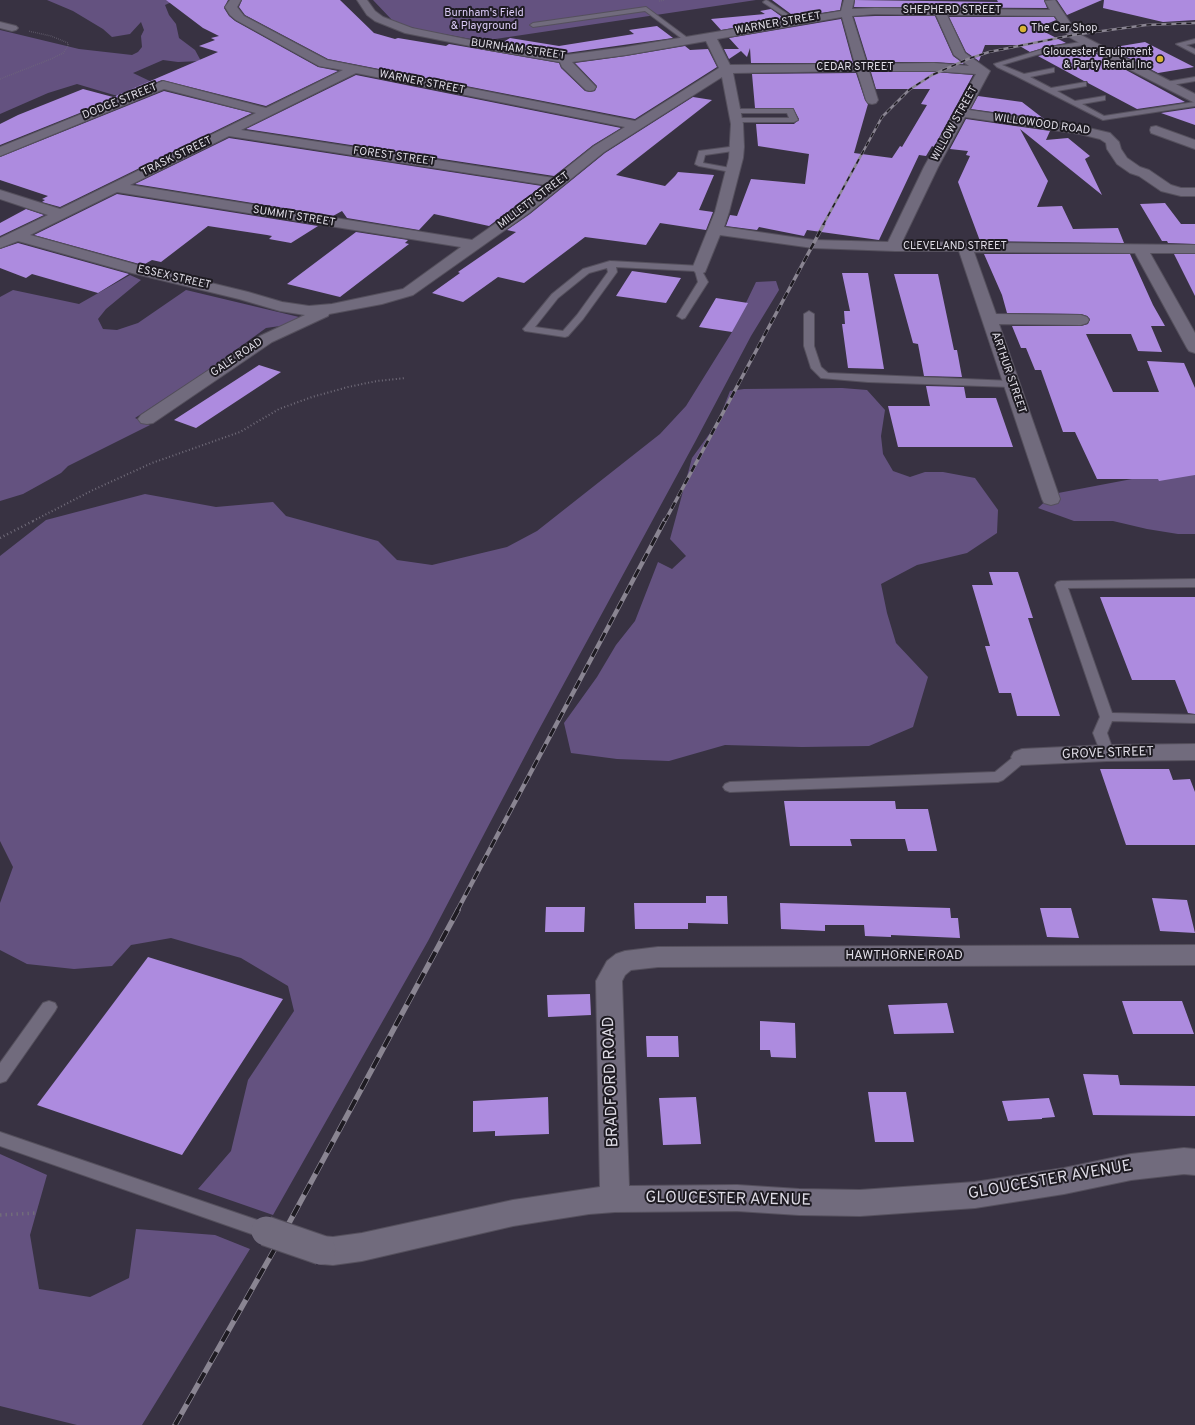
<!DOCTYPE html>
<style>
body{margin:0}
canvas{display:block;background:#383242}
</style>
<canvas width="1195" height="1425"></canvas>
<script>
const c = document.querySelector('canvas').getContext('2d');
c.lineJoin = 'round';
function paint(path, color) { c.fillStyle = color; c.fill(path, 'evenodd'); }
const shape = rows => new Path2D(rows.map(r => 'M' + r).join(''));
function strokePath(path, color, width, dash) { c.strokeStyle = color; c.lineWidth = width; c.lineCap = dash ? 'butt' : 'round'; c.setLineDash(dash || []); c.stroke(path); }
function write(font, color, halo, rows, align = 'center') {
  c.font = font + ' Overpass,sans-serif'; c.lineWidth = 4; c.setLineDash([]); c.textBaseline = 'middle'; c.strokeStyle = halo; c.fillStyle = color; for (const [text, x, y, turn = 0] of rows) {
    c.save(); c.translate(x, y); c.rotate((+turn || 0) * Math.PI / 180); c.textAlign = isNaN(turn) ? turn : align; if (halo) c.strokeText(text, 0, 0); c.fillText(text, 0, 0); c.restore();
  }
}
paint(shape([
 [47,0,176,0,165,5,169,15,176,24,179,38,195,50,201,61,178,62,163,60,133,73,154,83,124,95,114,95,77,84,48,93,0,114,0,30,79,49,132,55,138,52,142,47,141,36,144,30,141,22,130,34,112,37,103,29,73,11],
 [373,0,756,0,482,41,422,30,399,24,392,20],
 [130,275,141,280,106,309,98,319,103,329,117,330,138,323,186,290,299,317,287,325,266,328,208,370,135,418,150,425,68,466,61,473,23,494,0,501,0,297,13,290,79,304],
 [776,281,779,290,751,336,695,442,536,735,428,941,273,1215,198,1189,231,1151,248,1080,294,1011,288,986,241,958,171,938,131,945,112,966,74,969,27,964,0,950,0,903,13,867,0,841,0,556,46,520,145,494,216,507,273,502,286,516,378,541,397,560,432,565,507,547,537,531,660,434,686,406,732,332,756,282],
 [842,388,867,390,885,410,881,436,883,454,893,471,910,477,925,472,943,472,975,478,998,510,997,533,967,553,917,565,881,584,887,613,896,643,928,677,913,727,869,746,802,747,725,745,669,761,617,759,571,753,564,723,597,677,616,645,635,621,658,562,672,569,686,556,670,539,692,458,718,422,730,391,744,389],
 [1195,467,1195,534,1178,534,1147,529,1113,521,1074,521,1038,508,1053,494],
 [0,1154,47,1175,30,1235,39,1289,90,1297,129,1278,136,1229,215,1235,250,1249,142,1425,77,1425,0,1406]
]), '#645280');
paint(shape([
 [166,0,228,0,224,8,229,16,235,21,318,67,338,71,266,106,162,80,0,145,0,124,18,115,83,89,113,97,218,52,199,46,215,40,211,38,219,36,203,28],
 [242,0,340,0,374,33,395,39,398,38,446,46,449,44,559,63,561,68,585,91,590,92,595,91,597,86,575,63,626,56,685,46,690,50,708,49,717,67,635,119,328,59,245,15,239,7],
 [772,0,842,0,840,10,795,17],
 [855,0,998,2,997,0,1044,0,1047,8,854,7],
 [1057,0,1102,0,1067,15],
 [1104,0,1195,0,1195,20,1163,22,1103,8],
 [771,9,785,19,721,30,711,19,765,14,760,11],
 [875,16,935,16,953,56,964,64,934,62,868,62,854,17],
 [949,17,1054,17,1056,20,1037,28,1066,43,1050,46,1030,52,1018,45,985,45,979,61,966,52],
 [841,19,853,63,751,63,750,48,747,57,741,51,729,59,724,49,739,49,729,38],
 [657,26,673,38,566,53,500,44,510,38,559,46,634,34,629,30],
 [1145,42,1194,67,1158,73,1109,48],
 [1076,48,1084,52,1091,51,1185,102,1137,109,1088,83,1087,81,1084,81,1038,56],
 [871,72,934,72,973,75,934,147,932,146,926,156,919,155,879,240,807,230,804,236,759,227,757,230,726,226,730,215,737,216,751,179,805,184,809,154,758,146,756,124,794,124,799,119,793,108,755,108,752,74,856,73,865,100,868,104,854,153,892,158,900,146,902,147,927,105,921,104,930,89,876,89],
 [356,75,621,128,593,145,554,176,246,129],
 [164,91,252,113,60,207,42,202,45,200,42,199,48,196,0,180,0,157],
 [978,96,1022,102,1044,119,971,109],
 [693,97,712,100,616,175,665,186,675,176,678,172,714,175,699,210,713,212,706,230,660,223,646,245,585,237,524,283,498,277,463,302,432,293,460,273,458,272,516,232,507,230,530,214,605,153],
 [1195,108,1195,125,1161,113],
 [966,119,1050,131,1046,140,1068,138,1090,156,1085,159,1102,195,1020,129,1048,181,1037,207,1062,206,1073,229,1118,228,1124,243,980,241,958,182,970,156,966,155,968,151,950,149],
 [229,138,542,186,489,226,434,214,419,230,347,218,342,211,333,216,135,184],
 [117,194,318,226,291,243,269,239,272,236,267,235,208,226,161,262,152,260,143,265,34,235],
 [1165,203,1181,224,1195,224,1195,244,1168,243,1167,241,1162,241,1140,204],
 [26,209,44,215,0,236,0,223],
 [356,232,408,240,405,243,409,244,340,297,287,284],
 [18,243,129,274,98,293,32,274,26,278,0,268,0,249],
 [984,254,1130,254,1153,305,1165,326,1151,326,1162,352,1138,351,1131,334,1086,334,1113,392,1159,392,1147,361,1184,363,1195,388,1195,475,1159,481,1158,479,1097,479,1075,432,1063,432,1041,370,1035,370,1026,348,1021,348,1012,326,1081,326,1088,324,1090,319,1087,316,1081,314,1007,313,1002,295],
 [1174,254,1195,254,1195,296],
 [632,271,681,278,666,303,616,296],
 [842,273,868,273,884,369,848,368,842,324,845,324,844,311,850,311],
 [894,274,938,274,954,350,957,350,962,377,924,376,918,344,913,343],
 [716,298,748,303,732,332,699,327],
 [259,365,281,372,196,428,174,420],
 [926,386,964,387,966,398,996,398,1013,447,898,447,888,406,930,406],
 [989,572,1018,572,1033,618,1028,618,1060,716,1017,716,1011,693,999,693,985,646,990,646,972,585,993,585],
 [1100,597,1195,597,1195,714,1188,713,1175,680,1132,680],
 [1100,769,1169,769,1173,780,1190,779,1195,792,1195,845,1126,845],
 [784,801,895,801,896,809,928,809,937,851,908,851,905,839,850,839,852,846,790,846],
 [706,896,727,896,728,924,688,923,688,929,635,929,634,903,706,903],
 [1152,898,1187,900,1195,933,1160,931],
 [780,903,950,908,951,918,958,918,960,938,891,935,891,937,865,936,864,925,825,925,825,931,781,929],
 [546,907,585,907,584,932,545,932],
 [1040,908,1071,908,1079,938,1047,937],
 [148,957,283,999,182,1155,37,1105],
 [590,994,591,1015,548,1017,547,995],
 [1122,1001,1182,1001,1194,1034,1133,1034],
 [947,1003,954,1033,894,1034,888,1005],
 [760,1021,795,1023,796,1058,771,1057,770,1050,760,1050],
 [646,1036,678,1036,679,1057,647,1057],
 [1083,1074,1118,1075,1120,1085,1195,1086,1195,1116,1093,1115],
 [868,1092,906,1092,914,1142,875,1142],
 [548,1097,549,1134,495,1136,495,1131,473,1132,473,1101],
 [696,1097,701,1144,663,1145,659,1098],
 [1049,1098,1055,1117,1042,1118,1042,1119,1008,1121,1002,1101]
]), '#ad8bdf');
const service = shape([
 [766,0,768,1,798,21,793,22,764,3,763,2,766,0],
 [646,7,689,39,689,41,685,41,645,11,533,27,530,25,533,23,646,7],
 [1195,39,1195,43,1186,45,1195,49,1195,54,1176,44,1195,39],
 [1087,41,1090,43,1089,44,1053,50,1002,65,1024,74,1054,68,1054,72,1030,77,1051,88,1086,82,1086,86,1057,91,1075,101,1105,96,1105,100,1082,104,1104,116,1195,102,1195,106,1103,120,1016,76,997,67,994,64,1050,47,1087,41],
 [1195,77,1195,81,1166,86,1162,84,1166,82,1195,77],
 [731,109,793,109,798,120,794,122,736,122,732,120,733,118,789,118,787,113,734,113,730,111,731,109],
 [737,146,740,146,740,150,705,155,703,163,736,169,736,173,699,166,695,164,699,151,737,146],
 [610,261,700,266,704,269,703,273,708,282,685,318,682,319,677,316,698,282,695,271,616,267,617,272,583,319,568,336,565,337,525,331,523,329,525,327,552,294,583,269,610,261],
 [607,268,608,272,577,315,563,331,535,327,558,298,589,273,607,268],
 [809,311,814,314,814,346,821,367,828,373,1011,381,1016,384,1011,387,868,382,821,378,811,368,804,346,804,314,809,311],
 [1195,579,1195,587,1068,588,1112,713,1195,715,1195,723,1112,721,1107,733,1114,753,1112,756,1107,758,1102,756,1093,733,1100,717,1055,585,1057,582,1061,581,1195,579],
 [1022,752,1027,754,1029,757,1027,760,1003,780,998,782,730,792,725,790,723,787,725,784,730,782,995,772,1017,754,1022,752],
 [49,1001,55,1003,57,1007,55,1011,6,1081,0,1083,0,1063,43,1003,49,1001],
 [0,1132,266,1223,272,1225,275,1231,272,1237,266,1239,0,1146,0,1132]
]);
const minor = shape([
 [230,0,241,0,237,7,244,16,327,60,635,121,719,68,706,41,626,55,572,62,596,87,594,90,590,91,586,90,562,67,560,62,490,50,405,33,375,21,367,15,357,0,367,0,375,11,383,17,412,28,490,44,566,55,626,47,841,11,844,0,854,0,852,9,875,8,1050,10,1045,1,1055,0,1077,33,1195,94,1195,103,1103,56,1069,37,1055,16,947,15,965,53,990,71,969,110,1080,126,1110,133,1119,142,1121,149,1127,158,1140,167,1149,170,1171,185,1181,188,1195,188,1195,196,1181,196,1161,191,1139,176,1130,173,1117,164,1107,149,1106,143,1100,139,1080,134,965,117,938,167,902,242,1195,245,1195,253,1150,253,1195,333,1195,353,1189,351,1187,348,1135,253,974,252,996,314,1081,315,1087,317,1089,320,1087,323,1081,325,999,324,1060,499,1058,503,1051,505,1044,503,1042,499,959,251,895,251,813,248,720,235,705,272,700,274,695,272,692,269,715,212,729,158,731,124,722,77,604,152,529,213,413,295,382,304,329,314,328,316,272,342,153,423,147,424,141,423,138,419,141,415,260,336,305,315,280,311,239,299,132,273,18,241,0,248,0,238,48,215,0,199,0,190,60,209,256,113,164,89,0,156,0,147,163,81,266,108,343,70,319,66,236,20,230,15,225,7,230,0],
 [875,14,936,15,954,55,969,66,934,63,867,64,852,16,875,14],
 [842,17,855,64,730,65,717,39,842,17],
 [857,71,866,100,868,103,872,104,876,103,878,100,869,71,934,71,976,74,924,167,888,242,813,240,724,227,729,212,743,158,744,147,743,124,733,73,857,71],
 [356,73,625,127,594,146,554,178,241,130,356,73],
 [229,136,546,185,519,207,472,240,130,185,229,136],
 [117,192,461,247,403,289,332,304,309,306,282,302,248,292,141,266,30,235,117,192],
 [0,22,16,26,18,28,16,30,12,31,0,28,0,22],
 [1156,126,1195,140,1195,149,1151,133,1150,130,1151,127,1156,126],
 [1195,744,1195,760,1107,761,1022,765,1014,762,1011,757,1014,752,1022,749,1107,745,1195,744],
 [1195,945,1195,965,658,967,631,970,625,975,622,981,629,1186,737,1185,799,1189,860,1190,975,1182,1064,1168,1131,1154,1184,1148,1195,1149,1195,1175,1184,1174,1131,1180,1064,1194,975,1208,860,1216,799,1215,737,1211,615,1212,589,1214,513,1226,362,1261,333,1265,321,1264,310,1260,306,1250,310,1240,321,1236,333,1237,362,1233,513,1200,600,1187,596,981,607,961,616,954,625,951,658,947,1195,945]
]);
strokePath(service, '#55505d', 2);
strokePath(minor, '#55505d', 2);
strokePath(shape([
 [659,1,665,0],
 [475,27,518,21],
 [0,79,51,59,63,53,68,46,68,43,51,36,28,31]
]), '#716c7a', 1.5, [0.5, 1.5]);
strokePath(shape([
 [33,521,93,490,152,463,240,432,279,409,312,397,348,387,377,381,406,378]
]), '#716c7a', 2, [1, 2.5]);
strokePath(shape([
 [0,538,35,520]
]), '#716c7a', 2.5, [1, 3]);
strokePath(shape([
 [0,1215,36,1213]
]), '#716c7a', 3.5, [1.5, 4]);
paint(service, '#716b7d');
paint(minor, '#716b7d');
const railFar3 = shape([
 [823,225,882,117,909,90,932,75,968,59,989,52,1073,35,1146,25,1195,23]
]);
const railFar2 = shape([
 [665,521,824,224]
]);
const railFar1 = shape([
 [457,911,665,520]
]);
const rail = shape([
 [175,1425,282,1236,458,910]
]);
strokePath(railFar3, '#8a8592', 2.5);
strokePath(railFar2, '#8a8592', 3.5);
strokePath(railFar1, '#8a8592', 4.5);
strokePath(rail, '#8a8592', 5.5);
strokePath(railFar3, '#1e1b22', 1.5, [5]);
strokePath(railFar2, '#1e1b22', 2.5, [7]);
strokePath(railFar1, '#1e1b22', 3, [9]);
strokePath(rail, '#1e1b22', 4, [12]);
const minorBridge = shape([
 [266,1231,321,1250]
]);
strokePath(minorBridge, '#55505d', 31, []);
strokePath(minorBridge, '#716b7d', 29);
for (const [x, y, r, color] of [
 [1023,29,4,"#d9b334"],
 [1160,59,4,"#d9b334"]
]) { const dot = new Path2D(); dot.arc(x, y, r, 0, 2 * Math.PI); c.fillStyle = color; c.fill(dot); strokePath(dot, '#1e1b22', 1.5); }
write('11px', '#dfdce6', '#1e1b22', [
 ["SHEPHERD STREET",952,11],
 ["WARNER STREET",778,24,-10],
 ["BURNHAM STREET",518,50,8],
 ["CEDAR STREET",855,68],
 ["WARNER STREET",422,83,11],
 ["DODGE STREET",120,102,-22],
 ["WILLOW STREET",955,124,-61],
 ["WILLOWOOD ROAD",1042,125,8],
 ["TRASK STREET",177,157,-26],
 ["FOREST STREET",394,157,8],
 ["MILLETT STREET",534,201,-37],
 ["SUMMIT STREET",294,217,9],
 ["CLEVELAND STREET",955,247],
 ["ESSEX STREET",174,278,13],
 ["GALE ROAD",237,358,-34],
 ["ARTHUR STREET",1008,373,71]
]);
write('11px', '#dbcbf6', '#1e1b22', [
 ["Burnham's Field",484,14],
 ["& Playground",484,27]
]);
write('11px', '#dfdce6', '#1e1b22', [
 ["The Car Shop",1031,29],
 ["Gloucester Equipment",1152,53,"right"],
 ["& Party Rental Inc",1152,66,"right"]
], 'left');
write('13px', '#dfdce6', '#1e1b22', [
 ["GROVE STREET",1108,754,-2],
 ["HAWTHORNE ROAD",904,956]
]);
write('16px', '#dfdce6', '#1e1b22', [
 ["BRADFORD ROAD",612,1082,-92],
 ["GLOUCESTER AVENUE",1050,1181,-10],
 ["GLOUCESTER AVENUE",728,1200,1]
]);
</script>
